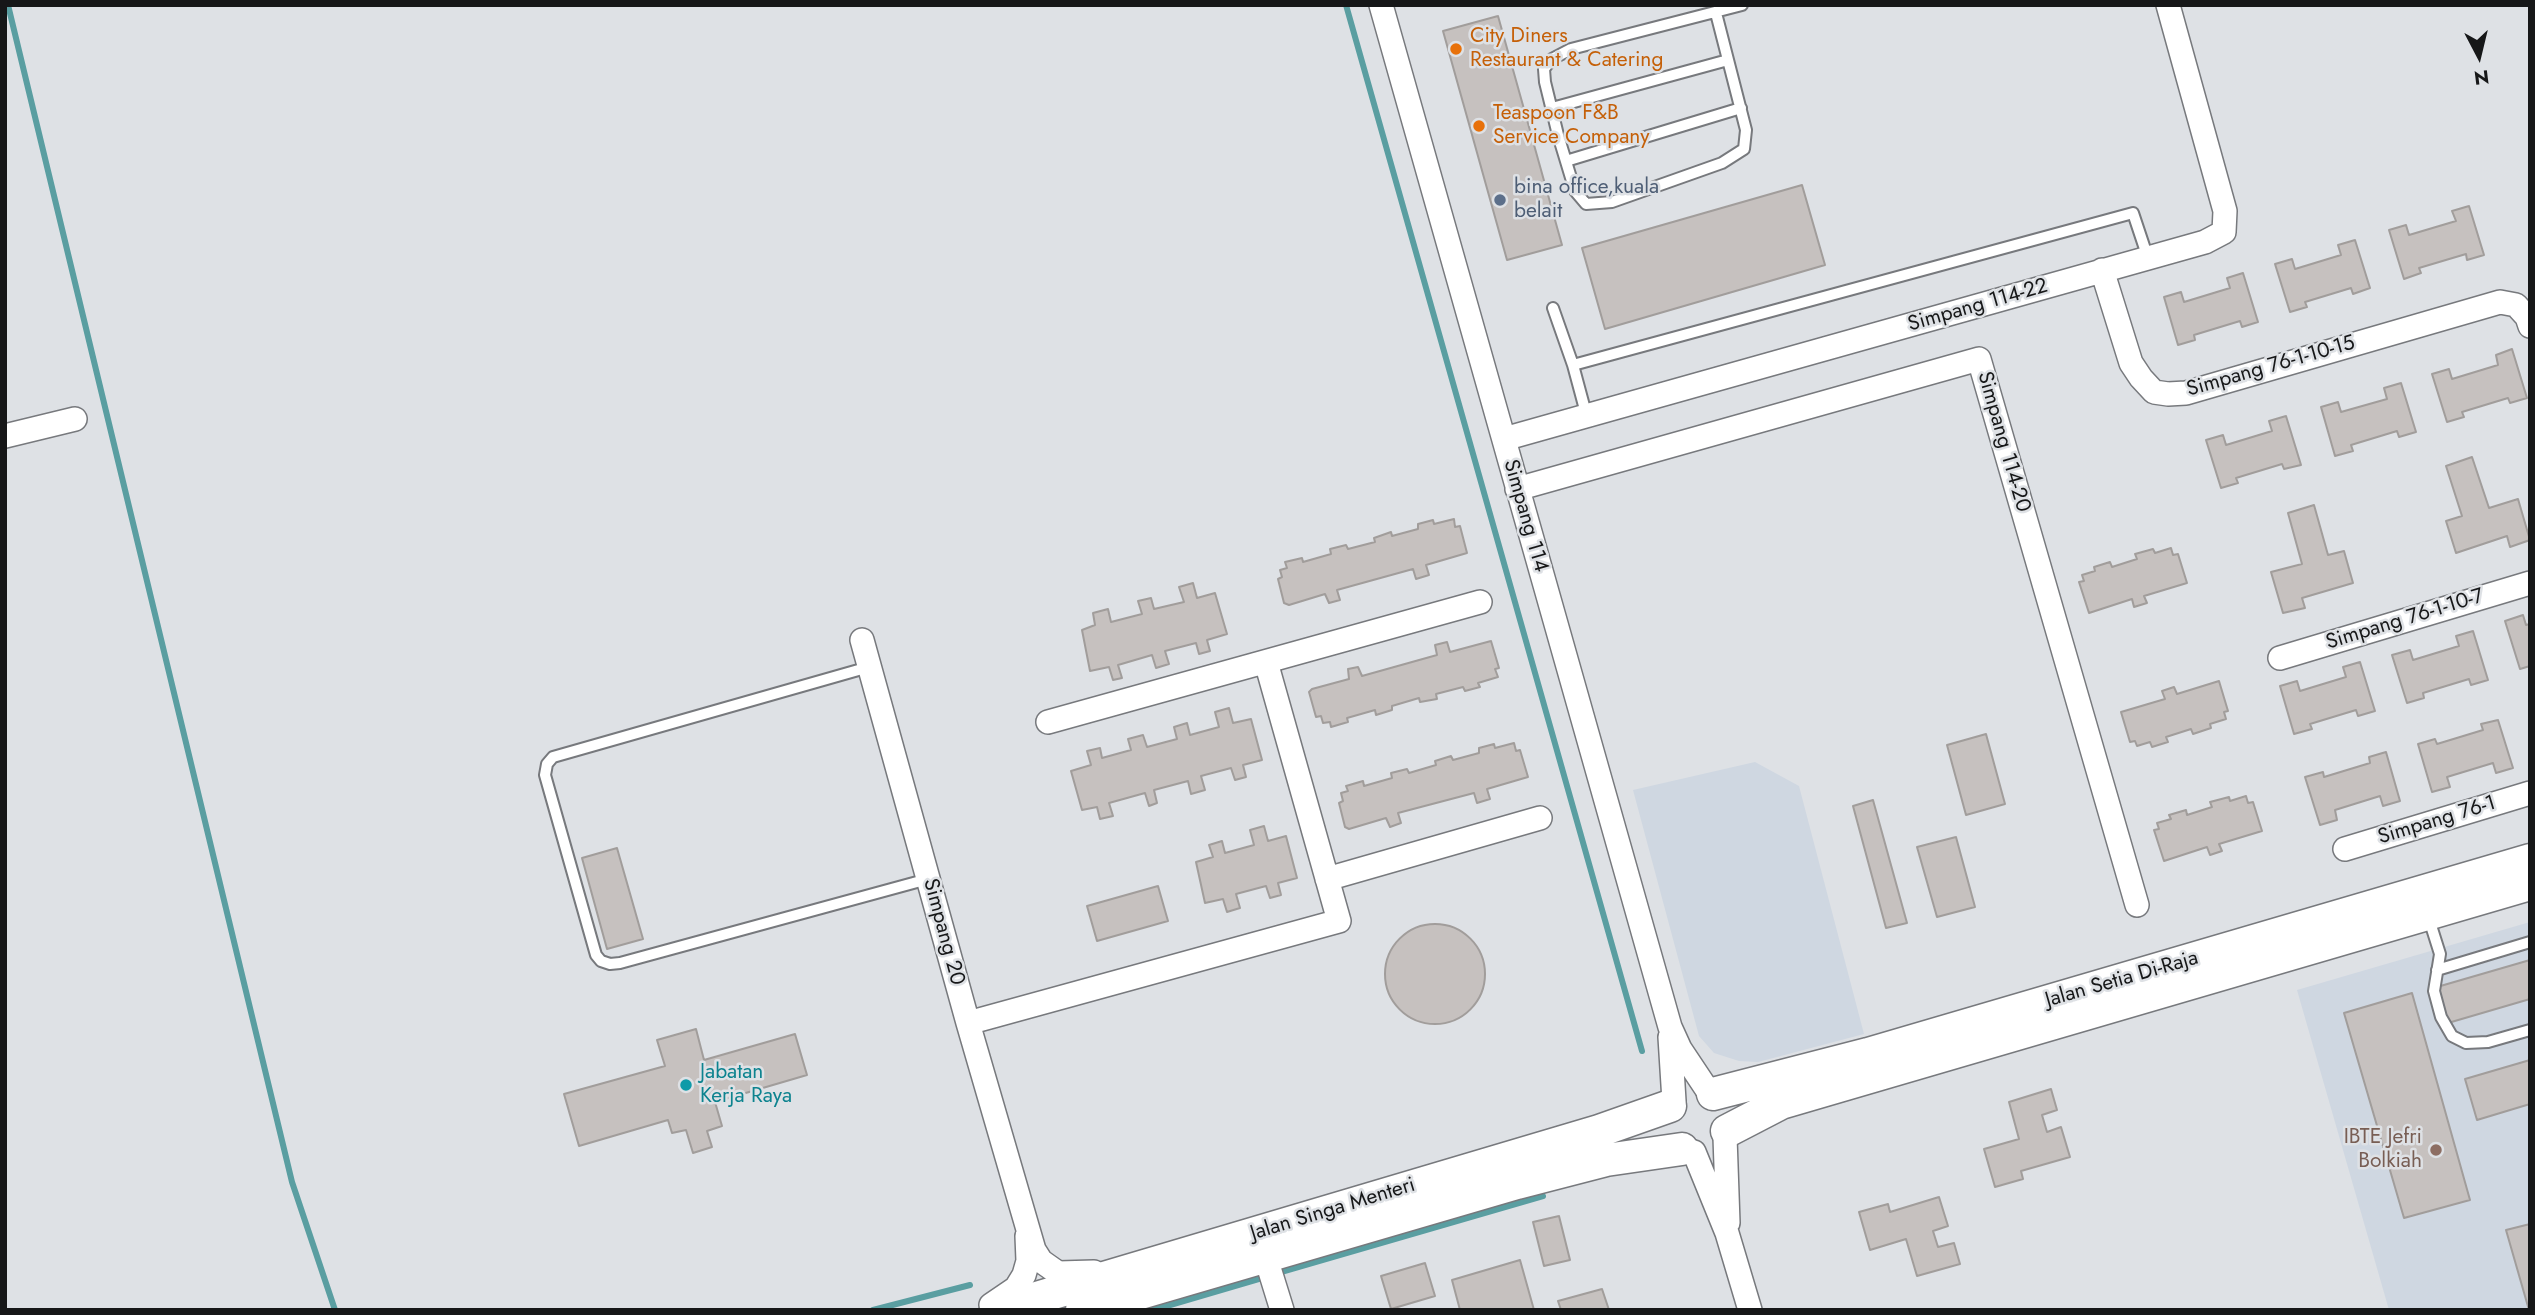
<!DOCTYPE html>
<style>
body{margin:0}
#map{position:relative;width:2535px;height:1315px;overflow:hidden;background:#dee1e5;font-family:Jost,sans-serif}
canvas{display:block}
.frame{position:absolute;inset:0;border:7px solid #161718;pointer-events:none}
.north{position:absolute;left:2444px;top:21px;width:70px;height:70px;-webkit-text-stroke:5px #dee1e5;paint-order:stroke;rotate:173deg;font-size:19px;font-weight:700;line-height:28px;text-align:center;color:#161718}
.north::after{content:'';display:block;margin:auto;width:24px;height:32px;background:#161718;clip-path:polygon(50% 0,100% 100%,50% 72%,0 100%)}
</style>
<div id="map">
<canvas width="2535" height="1315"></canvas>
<div class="frame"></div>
<div class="north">N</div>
</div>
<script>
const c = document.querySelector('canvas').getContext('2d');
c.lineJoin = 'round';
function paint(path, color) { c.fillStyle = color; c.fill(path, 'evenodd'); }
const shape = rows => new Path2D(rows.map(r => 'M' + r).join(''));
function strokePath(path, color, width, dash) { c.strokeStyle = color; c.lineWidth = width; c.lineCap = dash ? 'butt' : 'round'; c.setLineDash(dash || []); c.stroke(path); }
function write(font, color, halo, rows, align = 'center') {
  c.font = font + ' Jost,sans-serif'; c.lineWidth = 5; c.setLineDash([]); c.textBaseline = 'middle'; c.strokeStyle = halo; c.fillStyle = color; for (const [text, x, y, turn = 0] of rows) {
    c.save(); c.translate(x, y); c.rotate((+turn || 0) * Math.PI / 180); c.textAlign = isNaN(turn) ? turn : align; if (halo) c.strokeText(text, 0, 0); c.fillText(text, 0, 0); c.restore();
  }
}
paint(shape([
 [1755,762,1799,786,1864,1034,1758,1062,1739,1061,1714,1053,1699,1036,1633,790],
 [2530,922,2530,1310,2389,1310,2297,990]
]), '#cfd7e1');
strokePath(shape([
 [8,5,292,1182,335,1310],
 [1346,5,1642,1051],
 [1281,1272,1543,1196],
 [873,1310,970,1285],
 [1153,1310,1262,1278]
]), '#5a9ea1', 6);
const building = shape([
 [1498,16,1562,245,1507,260,1443,31,1498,16],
 [1802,185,1825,265,1605,329,1582,248,1802,185],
 [2469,206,2484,255,2467,260,2466,254,2419,268,2421,273,2404,279,2389,230,2406,225,2409,235,2456,221,2452,211,2469,206],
 [2355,240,2370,288,2353,294,2351,288,2305,302,2307,307,2290,312,2275,264,2292,259,2295,269,2341,255,2338,245,2355,240],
 [2243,273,2258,322,2242,327,2240,321,2194,335,2195,340,2178,345,2164,297,2181,292,2184,302,2230,288,2227,278,2243,273],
 [2512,349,2527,398,2510,403,2508,398,2462,412,2464,417,2447,422,2432,374,2449,369,2452,379,2498,365,2496,355,2512,349],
 [2401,383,2416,432,2399,437,2397,431,2351,445,2353,451,2335,456,2321,407,2338,402,2341,412,2387,399,2384,388,2401,383],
 [2286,416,2301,465,2284,469,2282,464,2236,478,2238,483,2221,488,2206,440,2223,435,2226,445,2272,431,2269,421,2286,416],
 [2472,457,2489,508,2518,499,2530,540,2510,547,2507,536,2456,553,2446,521,2462,516,2446,466,2472,457],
 [2314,505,2328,555,2344,551,2353,583,2302,598,2305,608,2283,613,2271,572,2302,564,2288,513,2314,505],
 [1454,519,1455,527,1460,526,1467,553,1426,565,1429,575,1416,579,1413,569,1337,590,1340,600,1329,603,1325,594,1289,605,1284,603,1278,579,1282,577,1280,570,1287,568,1285,562,1302,558,1303,562,1331,554,1330,549,1346,545,1348,549,1375,542,1374,538,1391,532,1392,536,1418,529,1418,524,1433,520,1434,524,1454,519],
 [2171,548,2173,555,2178,554,2187,583,2144,596,2147,603,2134,607,2132,599,2089,613,2079,582,2084,581,2082,575,2095,571,2094,567,2110,562,2112,567,2137,559,2135,554,2153,549,2155,553,2171,548],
 [1193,583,1197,598,1215,593,1227,634,1207,640,1210,651,1199,654,1196,643,1165,651,1169,664,1156,668,1152,655,1118,665,1122,678,1113,680,1109,667,1090,671,1082,630,1095,625,1093,613,1108,609,1111,622,1142,614,1138,601,1151,598,1154,609,1184,602,1179,587,1193,583],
 [2523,615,2526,625,2530,624,2530,666,2520,669,2505,621,2523,615],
 [2473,631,2488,680,2471,685,2469,679,2423,693,2424,698,2407,703,2392,655,2410,650,2413,660,2459,646,2456,636,2473,631],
 [1491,641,1499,668,1495,669,1498,677,1478,683,1480,687,1465,691,1463,687,1436,694,1437,699,1420,702,1419,698,1392,706,1392,710,1376,715,1375,710,1347,718,1348,722,1331,727,1330,722,1323,723,1321,716,1316,717,1309,692,1312,689,1349,679,1348,669,1358,667,1362,676,1437,655,1435,645,1447,642,1450,652,1491,641],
 [2360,662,2375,711,2358,716,2356,710,2310,724,2312,729,2294,734,2280,686,2297,681,2300,691,2346,677,2343,667,2360,662],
 [2219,681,2228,711,2224,712,2226,719,2210,724,2211,728,2193,734,2191,729,2166,737,2168,742,2152,747,2150,742,2137,746,2135,741,2130,742,2121,712,2165,699,2162,691,2174,687,2177,694,2219,681],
 [1229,708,1233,723,1251,719,1262,760,1243,765,1246,777,1235,780,1231,768,1201,776,1205,790,1191,794,1188,781,1154,790,1157,803,1149,806,1145,793,1109,803,1113,816,1100,819,1097,807,1082,810,1071,771,1091,765,1087,751,1100,748,1102,758,1131,750,1128,739,1143,735,1147,747,1177,739,1174,727,1187,723,1190,735,1219,727,1215,712,1229,708],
 [2498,720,2513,768,2496,773,2493,763,2447,777,2450,787,2432,792,2418,744,2435,739,2437,744,2483,730,2481,724,2498,720],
 [1986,734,2005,804,1966,815,1947,745,1986,734],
 [1514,743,1516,751,1520,750,1528,777,1487,789,1490,799,1477,803,1474,793,1398,813,1401,823,1390,827,1386,818,1349,829,1345,827,1339,803,1343,801,1341,793,1348,791,1346,786,1363,781,1364,786,1392,778,1391,773,1407,769,1409,773,1436,765,1435,761,1451,756,1453,760,1479,753,1479,748,1494,744,1495,748,1514,743],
 [2386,752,2400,801,2383,806,2380,796,2335,810,2337,820,2320,825,2305,777,2323,772,2324,777,2370,763,2369,757,2386,752],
 [2246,796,2248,803,2253,802,2262,831,2219,844,2222,851,2210,855,2207,847,2164,861,2154,830,2159,829,2157,823,2171,819,2169,815,2186,810,2187,815,2212,807,2210,802,2229,797,2230,801,2246,796],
 [1873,800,1907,923,1886,928,1853,806,1873,800],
 [1264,826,1268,841,1286,836,1297,878,1278,883,1281,895,1270,898,1266,886,1236,894,1240,908,1227,912,1223,899,1205,903,1196,862,1213,857,1209,845,1222,841,1225,853,1254,845,1250,830,1264,826],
 [1956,837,1975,907,1937,917,1917,847,1956,837],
 [617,848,643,939,607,949,582,858,617,848],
 [1158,886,1168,921,1097,941,1087,906,1158,886],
 '1385 974a50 50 0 1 1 100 0a50 50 0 1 1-100 0Z',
 [2530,960,2530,999,2448,1023,2437,987,2530,960],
 [2412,993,2470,1200,2404,1218,2344,1013,2412,993],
 [696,1029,704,1060,795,1034,807,1075,715,1102,722,1126,707,1131,712,1147,693,1153,686,1130,672,1133,668,1120,579,1146,564,1094,665,1066,657,1040,696,1029],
 [2530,1060,2530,1104,2477,1120,2465,1079,2530,1060],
 [2051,1089,2057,1110,2042,1115,2047,1132,2061,1127,2070,1157,2021,1171,2023,1179,1995,1187,1984,1149,2019,1139,2009,1102,2051,1089],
 [1939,1197,1948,1226,1933,1231,1938,1247,1954,1243,1960,1264,1917,1276,1906,1239,1870,1250,1859,1212,1888,1204,1890,1212,1939,1197],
 [1559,1216,1570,1260,1544,1266,1533,1222,1559,1216],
 [2530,1224,2530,1310,2529,1310,2506,1230,2530,1224],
 [1520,1260,1534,1310,1460,1310,1452,1280,1520,1260],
 [1425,1263,1435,1296,1391,1309,1381,1276,1425,1263],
 [1602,1289,1609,1310,1561,1310,1558,1301,1602,1289]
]);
paint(building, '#c6c1bf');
strokePath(building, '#a19d9b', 2);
const service = shape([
 [1716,13,1746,130,1744,149,1722,163,1612,202,1586,204,1575,191,1558,135,1545,82,1544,69,1552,59,1571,49,1742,5],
 [1552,108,1728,60],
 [1566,161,1741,108],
 [1553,308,1573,365,1587,417],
 [1573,365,2133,213,2148,258],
 [869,667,553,757,547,764,545,775,596,955,601,961,610,964,620,963,928,879],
 [2428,916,2440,954,2434,991,2441,1017,2452,1036,2466,1043,2488,1042,2530,1030],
 [2437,970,2530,942]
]);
const minor = shape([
 [1381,5,1670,1027,1680,1049,1708,1091],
 [2102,270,2131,363,2141,378,2154,392,2168,394,2186,393,2500,302,2516,305,2527,317,2530,326],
 [5,436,75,419],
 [1504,439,2205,242,2224,232,2225,211,2168,5],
 [1517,489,1979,359,2137,905],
 [862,640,968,1023,1034,1250,1041,1261,1058,1273,1094,1272],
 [2280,658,2530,583],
 [1048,722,1480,602],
 [2345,849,2530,793],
 [1327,879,1540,818],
 [968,1023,1339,921,1266,662],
 [1670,1037,1674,1101],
 [1725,1137,1728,1223],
 [1694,1152,1727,1233,1750,1310],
 [1265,1255,1282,1310],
 [991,1305,1016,1288,1024,1275,1028,1261,1027,1236]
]);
const secondary = shape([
 [1713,1094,1868,1054,2530,860],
 [1727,1131,1781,1103,2530,884],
 [996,1310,1599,1131,1670,1106],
 [1082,1310,1517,1183,1606,1160,1682,1149]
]);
strokePath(service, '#77797d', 14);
strokePath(minor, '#77797d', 26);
strokePath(secondary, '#77797d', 35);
strokePath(service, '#fff', 10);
strokePath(minor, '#fff', 23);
strokePath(secondary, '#fff', 32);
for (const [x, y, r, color] of [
 [1456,49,7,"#e8710a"],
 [1479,126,7,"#e8710a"],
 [1500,200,7,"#5c6f8a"],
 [686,1085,7,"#0f9aa8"],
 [2436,1150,7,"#8d6e63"]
]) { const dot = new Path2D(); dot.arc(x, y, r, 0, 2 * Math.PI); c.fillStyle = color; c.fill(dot); strokePath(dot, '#dee1e5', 2.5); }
write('21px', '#c56008', '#dee1e5', [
 ["City Diners",1470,37],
 ["Restaurant & Catering",1470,61],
 ["Teaspoon F&B",1493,114],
 ["Service Company",1493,138]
], 'left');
write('21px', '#4e5e75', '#dee1e5', [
 ["bina office,kuala",1514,188],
 ["belait",1514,212]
], 'left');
write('21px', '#161718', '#dee1e5', [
 ["Simpang 114-22",1978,306,-16],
 ["Simpang 76-1-10-15",2271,367,-16],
 ["Simpang 114-20",2003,442,74],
 ["Simpang 114",1525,516,74],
 ["Simpang 76-1-10-7",2405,620,-17],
 ["Simpang 76-1",2437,821,-17],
 ["Simpang 20",943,932,75],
 ["Jalan Setia Di-Raja",2122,980,-16],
 ["Jalan Singa Menteri",1333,1210,-17]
]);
write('21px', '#0d838f', '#dee1e5', [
 ["Jabatan",700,1073],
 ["Kerja Raya",700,1097]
], 'left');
write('21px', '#785e54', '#dee1e5', [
 ["IBTE Jefri",2422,1138],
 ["Bolkiah",2422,1162]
], 'right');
</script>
